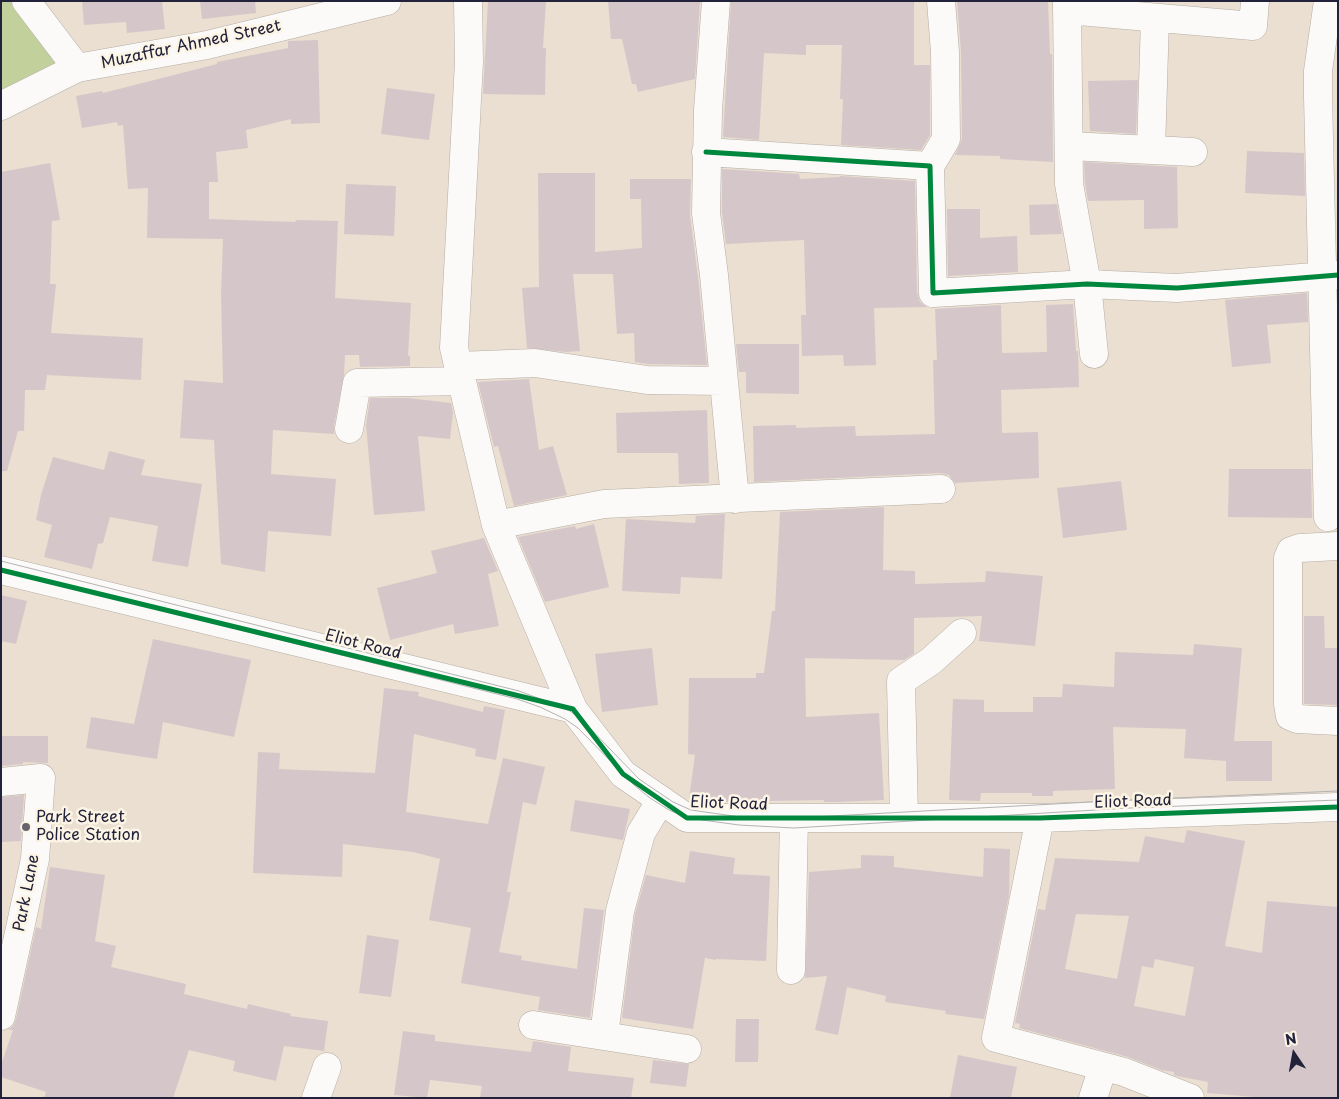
<!DOCTYPE html>
<style>
body{margin:0}
#map{position:relative;width:1339px;height:1099px;overflow:hidden;background:#eadfd0;font-family:"Playpen Sans",sans-serif}
canvas{display:block}
.frame{position:absolute;inset:0;border:2px solid #22223b;pointer-events:none}
.north{position:absolute;left:1269px;top:1029px;width:50px;height:50px;-webkit-text-stroke:4px #fcf5e5;paint-order:stroke;rotate:348deg;font-size:14px;font-weight:700;line-height:20px;text-align:center;color:#22223b}
.north::after{content:'';display:block;margin:auto;width:18px;height:22px;background:#22223b;clip-path:polygon(50% 0,100% 100%,50% 72%,0 100%)}
</style>
<div id="map">
<canvas width="1339" height="1099"></canvas>
<div class="frame"></div>
<div class="north">N</div>
</div>
<script>
const c = document.querySelector('canvas').getContext('2d');
c.lineJoin = 'round';
function paint(path, color) { c.fillStyle = color; c.fill(path, 'evenodd'); }
const shape = rows => new Path2D(rows.map(r => 'M' + r).join(''));
function strokePath(path, color, width, dash) { c.strokeStyle = color; c.lineWidth = width; c.lineCap = dash ? 'butt' : 'round'; c.setLineDash(dash || []); c.stroke(path); }
function write(font, color, halo, rows, align = 'center') {
  c.font = font + ' "Playpen Sans",sans-serif'; c.lineWidth = 5; c.setLineDash([]); c.textBaseline = 'middle'; c.strokeStyle = halo; c.fillStyle = color; for (const [text, x, y, turn = 0] of rows) {
    c.save(); c.translate(x, y); c.rotate((+turn || 0) * Math.PI / 180); c.textAlign = isNaN(turn) ? turn : align; if (halo) c.strokeText(text, 0, 0); c.fillText(text, 0, 0); c.restore();
  }
}
paint(shape([
 [1,1,13,1,57,64,1,93]
]), '#c2d19b');
paint(shape([
 [82,1,162,1,165,29,127,33,126,22,84,25],
 [200,1,255,1,256,13,202,19],
 [488,1,546,1,543,48,546,48,545,95,483,94],
 [608,1,700,1,695,79,638,92,636,84,632,84,622,39,611,39],
 [731,1,914,1,914,65,930,65,930,135,921,150,841,145,843,99,840,99,842,45,806,45,806,55,764,53,759,140,723,137],
 [957,1,1048,1,1050,54,1052,54,1053,162,1000,159,1000,156,955,155,962,139,961,52],
 [318,40,320,123,291,124,291,119,246,130,248,148,216,152,218,182,209,182,209,219,295,222,296,220,338,221,335,298,411,303,408,356,410,356,410,366,360,367,359,355,345,355,344,375,334,426,334,434,273,430,271,474,336,479,331,536,268,531,265,572,221,564,214,440,180,438,184,380,223,383,221,294,223,239,147,238,148,188,128,189,123,125,118,126,117,122,82,128,76,96,102,91,103,93,217,64,217,62,288,48,288,41],
 [1138,80,1136,134,1090,131,1088,81],
 [387,88,435,94,429,140,381,134],
 [1247,151,1304,153,1305,196,1245,193],
 [1084,162,1177,167,1178,228,1144,229,1144,200,1088,201,1085,183],
 [50,163,60,220,52,221,50,284,56,284,51,333,143,338,141,380,47,375,45,390,25,390,24,431,18,431,7,471,1,471,1,172],
 [722,169,799,174,800,179,840,177,840,176,915,181,917,293,920,302,927,307,874,308,876,365,844,366,843,355,802,356,801,315,806,315,804,240,726,244,722,212],
 [538,173,595,173,595,252,642,248,641,199,630,199,630,179,691,179,690,215,698,277,707,365,648,364,635,362,634,333,617,334,613,274,573,274,580,351,566,352,527,348,522,288,539,287],
 [346,184,396,186,394,236,344,234],
 [1057,204,1062,234,1030,235,1029,205],
 [947,209,980,209,980,238,1017,236,1018,272,948,276],
 [1307,293,1308,322,1267,325,1271,363,1232,367,1225,300],
 [1073,304,1076,351,1078,351,1078,353,1079,387,1001,390,1002,433,1038,432,1039,478,955,483,949,475,940,473,754,482,753,426,796,425,796,428,855,426,856,436,935,434,933,360,937,360,935,309,1001,305,1002,353,1047,352,1046,305],
 [736,344,799,344,799,394,746,393,746,372,739,372],
 [529,379,539,450,553,446,567,495,514,506,498,446,494,447,478,382],
 [370,398,408,398,451,403,453,412,450,439,418,436,425,511,374,515,366,425],
 [707,410,709,483,679,484,678,453,617,453,616,413],
 [109,451,145,460,141,475,202,484,188,567,152,561,158,526,110,517,103,543,98,544,92,569,44,557,52,525,36,520,41,495,53,457,104,470],
 [1229,469,1311,469,1312,518,1228,517],
 [1121,481,1127,530,1063,538,1057,488],
 [884,507,883,570,915,571,915,584,985,582,986,571,1043,576,1035,646,979,641,982,616,914,618,914,654,904,660,805,658,806,717,879,713,884,800,837,802,824,802,824,800,715,802,689,799,695,755,688,754,689,678,756,678,756,673,764,673,772,611,775,611,780,512],
 [725,514,722,579,681,577,680,594,622,591,626,519,695,523,696,516],
 [594,524,609,587,545,602,518,537,575,526,576,529],
 [484,538,498,571,488,574,499,626,455,634,453,624,390,640,377,588,437,573,431,551],
 [1,595,27,601,16,644,1,641],
 [1304,616,1324,616,1325,648,1338,648,1338,705,1304,704],
 [153,639,251,660,234,737,163,722,157,759,86,748,91,717,134,724],
 [1194,644,1242,648,1234,741,1272,741,1272,781,1226,781,1226,761,1184,758,1186,729,1113,727,1115,789,1053,791,1053,796,1032,796,1032,793,981,793,980,801,949,800,953,699,984,700,984,712,1033,712,1033,697,1062,697,1063,684,1114,687,1115,652,1193,655],
 [652,648,658,705,602,712,595,654],
 [384,688,419,692,418,696,483,712,484,706,505,710,496,760,475,756,476,749,414,734,406,812,488,824,503,758,545,767,536,805,523,802,507,892,511,892,499,952,522,956,521,960,577,969,584,908,604,910,590,1018,538,1010,540,997,461,983,471,928,429,920,440,859,413,852,343,844,342,877,253,873,258,752,280,753,279,769,375,773],
 [1,736,48,736,48,763,23,762,23,764,1,766],
 [24,795,21,841,1,842,1,797],
 [575,800,630,809,623,840,570,831],
 [1187,830,1245,841,1225,946,1262,953,1267,901,1338,907,1338,1098,1266,1098,1207,1093,1208,1082,1177,1076,1174,1075,1174,1072,1161,1070,1128,1057,1019,1028,1020,1024,1015,1023,1038,909,1045,910,1055,858,1139,862,1145,836,1184,843],
 [1076,914,1129,916,1117,979,1065,969],
 [1155,959,1194,967,1185,1016,1134,1006,1142,966,1153,968],
 [984,848,1010,849,1009,895,984,1019,945,1014,946,1011,885,1002,886,996,847,987,838,1035,815,1030,827,976,805,978,809,872,861,868,861,855,894,856,894,867,983,877],
 [690,851,735,858,733,874,770,876,766,961,716,959,716,960,705,958,693,1029,622,1018,635,914,646,875,685,883],
 [50,867,105,875,95,941,116,946,111,967,186,984,184,994,247,1009,248,1004,291,1014,290,1016,328,1021,324,1051,284,1046,276,1081,233,1071,235,1061,189,1050,173,1098,44,1098,46,1092,1,1077,1,1065,13,1030,8,1030,13,1026,16,1019,36,927,41,929],
 [367,935,399,940,391,997,359,993],
 [736,1019,759,1019,758,1062,735,1062],
 [403,1031,435,1035,435,1041,531,1052,533,1041,571,1047,568,1071,634,1078,631,1098,480,1098,482,1086,430,1080,427,1098,394,1095],
 [958,1055,1017,1067,1011,1098,950,1098],
 [653,1060,689,1064,686,1087,650,1083]
]), '#d5c7c9');
const minor = shape([
 [26,1,77,68],
 [468,1,469,62,454,348,496,525,573,709],
 [716,1,708,110,706,213,714,275,735,499],
 [1067,1,1069,184,1087,284,1094,354],
 [1328,1,1318,71,1318,97,1328,517],
 [1067,10,1253,26,1255,1],
 [1069,146,1193,152],
 [1151,150,1155,18],
 [706,152,930,166,933,293,1087,284,1177,288,1338,275],
 [930,166,946,139,945,52,941,1],
 [458,366,535,363,647,380,724,381],
 [349,429,357,383,462,381],
 [496,525,604,504,941,489],
 [1338,546,1300,548,1291,551,1288,558,1288,704,1290,716,1297,719,1338,721],
 [1,570,573,709,623,774,687,818,1040,818,1338,807],
 [1,782,41,778,35,859,1,1016],
 [904,818,901,681,931,661,962,633],
 [1040,818,996,1038,1124,1072,1190,1098],
 [791,970,794,818],
 [533,1025,687,1049],
 [604,1035,620,911,641,833,661,800],
 [316,1098,327,1067],
 [1093,1098,1103,1067]
]);
const major = shape([
 [1,106,77,68,207,45,387,1]
]);
strokePath(minor, '#b4ada6', 29);
strokePath(major, '#b4ada6', 29);
strokePath(minor, '#fcfaf8', 28);
strokePath(major, '#fcfaf8', 28);
strokePath(shape([
 [1,561,519,691,543,700,570,711,582,720,639,779,673,802,691,810,740,817,794,818,1128,800,1338,791],
 [1,570,517,699,540,707,565,719,578,728,634,785,650,798,669,810,688,818,739,825,794,828,1129,808,1338,800]
]), '#b4b2b3', 1);
strokePath(shape([
 [706,152,930,166,933,293,1087,284,1177,288,1338,275],
 [1,570,573,709,623,774,687,818,1040,818,1338,807]
]), '#00873e', 5);
for (const [x, y, r, color] of [
 [26,827,5,"#68646f"]
]) { const dot = new Path2D(); dot.arc(x, y, r, 0, 2 * Math.PI); c.fillStyle = color; c.fill(dot); strokePath(dot, '#fcf5e5', 2); }
write('16px', '#22223b', '#fcf5e5', [
 ["Muzaffar Ahmed Street",191,45,-12],
 ["Eliot Road",363,645,14],
 ["Eliot Road",1133,802,-2],
 ["Eliot Road",729,804,2],
 ["Park Lane",27,893,-79]
]);
write('16px', '#22223b', '#fcf5e5', [
 ["Park Street",36,818],
 ["Police Station",36,836]
], 'left');
</script>
